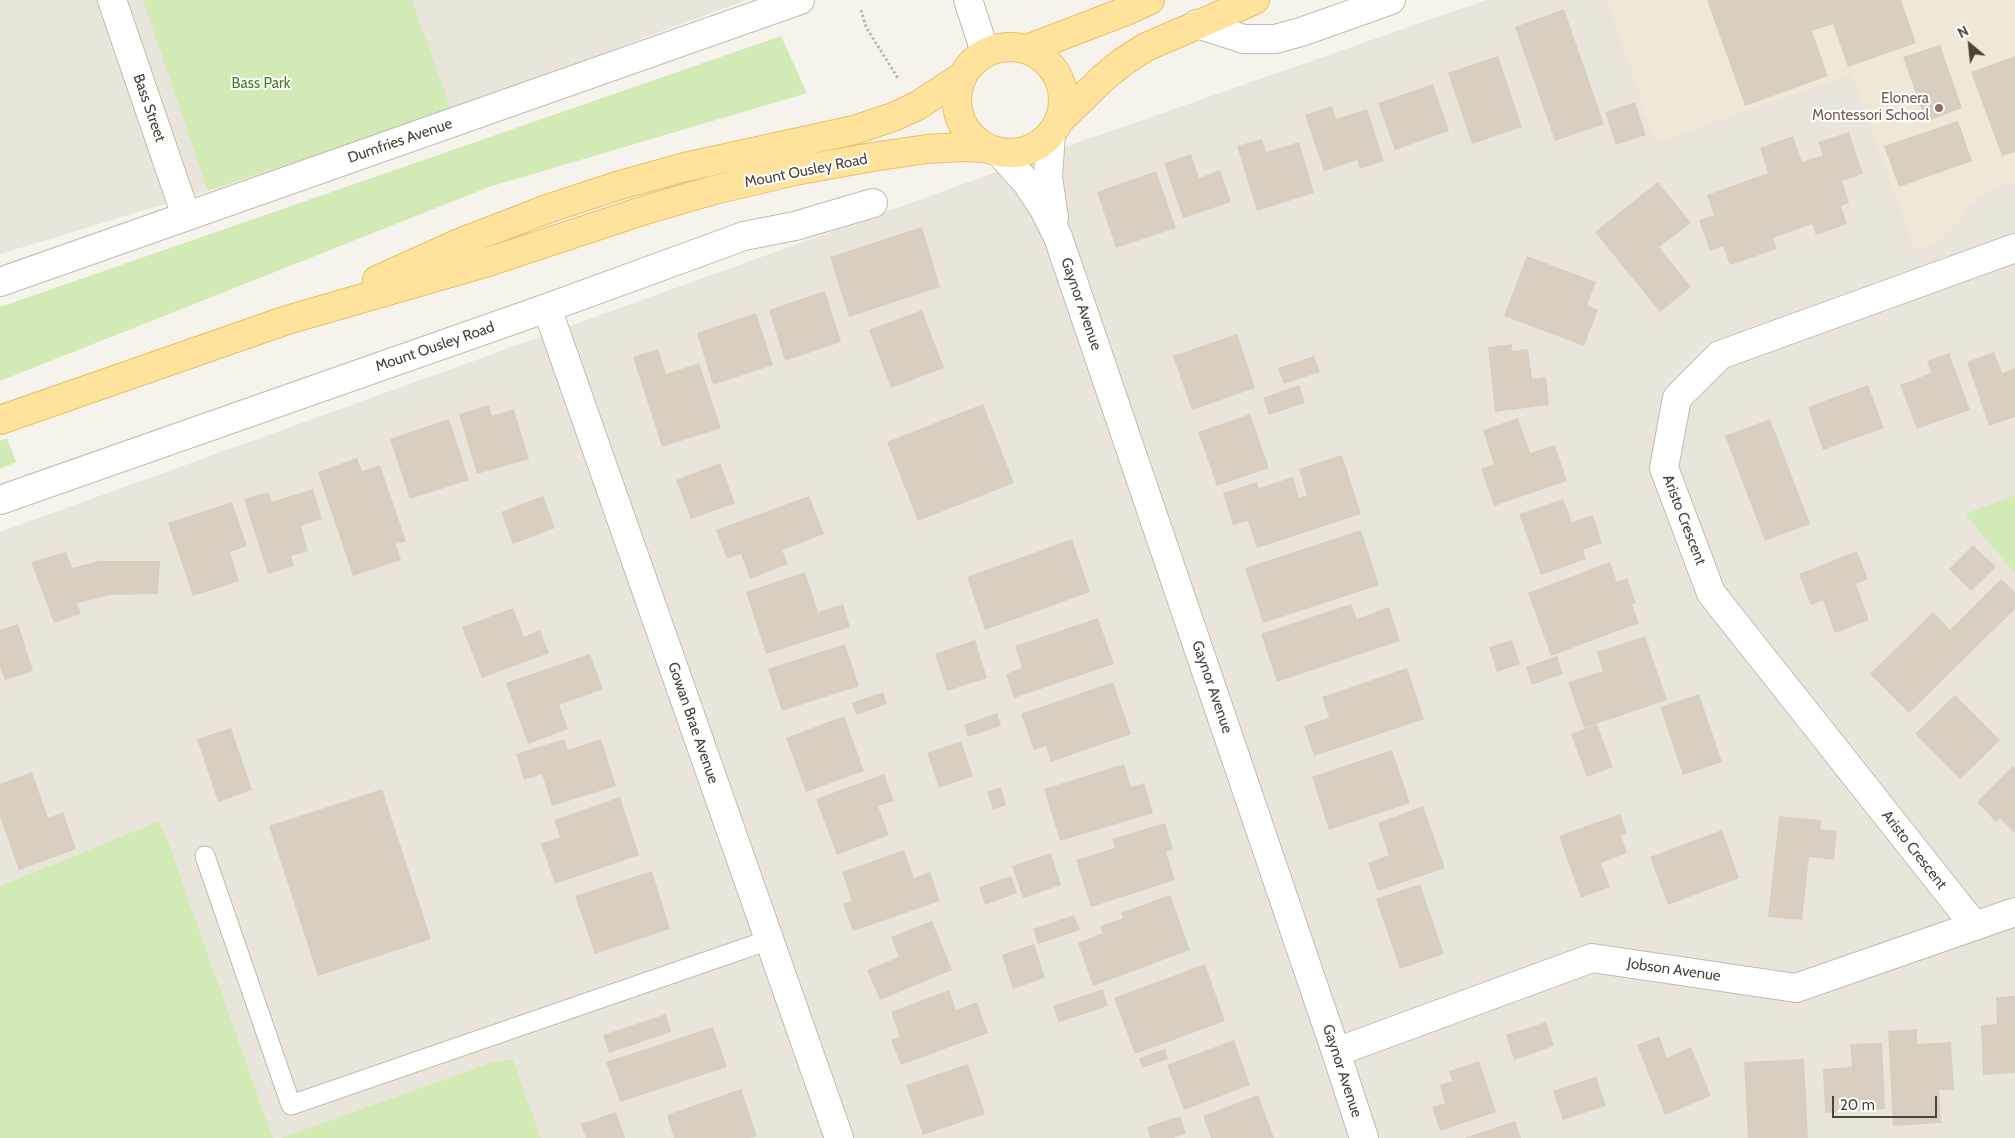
<!DOCTYPE html>
<style>
body{margin:0}
#map{position:relative;width:2015px;height:1138px;overflow:hidden;background:#f6f3ec;font-family:Cabin,sans-serif}
canvas{display:block}
.north{position:absolute;left:1945px;top:20px;width:50px;height:50px;-webkit-text-stroke:4px #fff;paint-order:stroke;rotate:332deg;font-size:14px;font-weight:700;line-height:20px;text-align:center;color:#4b4439}
.north::after{content:'';display:block;margin:auto;width:18px;height:22px;background:#4b4439;clip-path:polygon(50% 0,100% 100%,50% 72%,0 100%)}
.scale{position:absolute;left:1832px;top:1096px;width:105px;height:22px;box-sizing:border-box;border:2px solid #4b4439;border-top:0;padding-left:6px;font-size:15px;line-height:18px;white-space:nowrap;color:#4b4439;-webkit-text-stroke:4px #fff;paint-order:stroke}
</style>
<div id="map">
<canvas width="2015" height="1138"></canvas>
<div class="north">N</div>
<div class="scale">20 m</div>
</div>
<script>
const c = document.querySelector('canvas').getContext('2d');
c.lineJoin = 'round';
function paint(path, color) { c.fillStyle = color; c.fill(path, 'evenodd'); }
const shape = rows => new Path2D(rows.map(r => 'M' + r).join(''));
function strokePath(path, color, width, dash) { c.strokeStyle = color; c.lineWidth = width; c.lineCap = dash ? 'butt' : 'round'; c.setLineDash(dash || []); c.stroke(path); }
function write(font, color, halo, rows, align = 'center') {
  c.font = font + ' Cabin,sans-serif'; c.lineWidth = 4; c.setLineDash([]); c.textBaseline = 'middle'; c.strokeStyle = halo; c.fillStyle = color; for (const [text, x, y, turn = 0] of rows) {
    c.save(); c.translate(x, y); c.rotate((+turn || 0) * Math.PI / 180); c.textAlign = isNaN(turn) ? turn : align; if (halo) c.strokeText(text, 0, 0); c.fillText(text, 0, 0); c.restore();
  }
}
paint(shape([
 [0,0,746,0,451,110,208,191,0,254],
 [1486,0,2015,0,2015,1138,541,1138,513,1059,493,1062,280,1138,273,1138,168,841,159,821,0,886,0,532,1074,144]
]), '#eae5da');
paint(shape([
 [1607,0,2015,0,2015,182,1999,187,1984,194,1969,206,1958,224,1948,234,1936,243,1915,251,1851,74,1656,143]
]), '#efe8d6');
paint(shape([
 [143,0,412,0,451,110,208,191],
 [781,36,807,93,489,187,0,381,0,307],
 [7,438,16,462,0,469,0,441],
 [2015,495,2015,573,1965,514],
 [159,821,168,841,273,1138,0,1138,0,886],
 [513,1059,541,1138,280,1138,493,1062]
]), '#d2eab5');
paint(shape([
 [1707,0,1901,0,1916,43,1848,67,1833,24,1812,31,1828,76,1745,106],
 [1564,9,1604,124,1555,141,1515,27],
 [1940,45,1962,108,1926,122,1903,57],
 [1498,56,1522,127,1472,144,1448,73],
 [2015,56,2015,152,2002,156,1971,72],
 [1433,84,1449,131,1395,150,1378,103],
 [1635,102,1646,135,1616,145,1605,112],
 [1332,106,1336,119,1367,109,1384,161,1360,169,1357,160,1324,171,1305,115],
 [1958,121,1972,161,1899,187,1884,146],
 [1849,132,1863,174,1842,181,1849,203,1841,206,1847,224,1816,235,1812,224,1773,238,1777,249,1730,265,1723,246,1710,251,1699,220,1714,215,1707,195,1768,173,1760,148,1793,136,1802,162,1823,155,1818,142],
 [1262,139,1266,152,1299,142,1314,193,1257,211,1237,146],
 [1191,154,1199,178,1220,170,1231,202,1183,218,1164,163],
 [1156,171,1176,228,1116,248,1097,192],
 [1658,182,1691,223,1659,247,1691,287,1660,312,1595,232],
 [922,227,940,287,849,317,830,257],
 [1527,256,1596,282,1587,305,1598,310,1584,346,1504,316],
 [825,291,841,342,785,361,769,310],
 [922,310,944,368,891,388,869,330],
 [756,313,773,365,713,385,697,333],
 [1237,334,1255,388,1192,410,1173,356],
 [1512,344,1512,351,1528,349,1532,379,1546,377,1549,405,1495,412,1488,347],
 [658,349,666,374,699,363,721,428,662,447,633,357],
 [1994,352,2002,373,2015,368,2015,417,1989,426,1967,362],
 [1949,353,1970,410,1917,429,1900,385,1931,373,1927,361],
 [1314,356,1320,372,1284,384,1278,368],
 [1299,385,1305,403,1269,415,1263,398],
 [1868,385,1884,428,1823,450,1808,407],
 [983,404,1014,483,918,521,887,442],
 [489,405,492,416,514,409,529,459,477,474,459,414],
 [1250,414,1269,468,1217,486,1198,432],
 [1518,418,1530,453,1555,445,1567,481,1494,506,1481,469,1494,464,1483,430],
 [449,419,469,480,410,499,390,439],
 [1770,419,1810,524,1765,541,1725,436],
 [1342,455,1361,514,1257,548,1248,521,1233,525,1223,493,1257,482,1259,488,1293,477,1299,498,1307,495,1299,469],
 [357,458,362,471,380,465,406,541,396,544,401,560,353,576,318,472],
 [720,463,735,503,691,519,676,480],
 [313,489,322,519,301,526,308,551,291,556,294,566,268,574,244,499,268,492,272,502],
 [543,496,555,528,513,544,501,512],
 [809,496,824,534,782,550,788,564,750,579,741,554,727,559,716,530],
 [1563,499,1572,522,1593,515,1602,543,1583,550,1586,559,1541,575,1519,514],
 [232,502,247,546,230,552,239,581,193,596,168,523],
 [1361,530,1379,585,1263,623,1245,568],
 [1072,539,1090,592,985,630,967,577],
 [1973,545,1996,567,1971,591,1949,569],
 [1857,551,1868,579,1856,584,1869,620,1835,633,1823,600,1811,605,1799,574],
 [66,552,72,568,99,561,160,561,158,594,110,595,77,603,81,614,54,623,31,562],
 [1610,562,1617,582,1627,578,1636,603,1632,604,1639,623,1551,656,1528,593],
 [805,572,818,612,843,604,850,627,766,654,746,592],
 [2001,579,2015,592,2015,609,1909,713,1870,674,1933,612,1950,630],
 [1351,604,1357,619,1389,607,1400,641,1277,682,1261,634],
 [513,608,524,637,540,630,549,653,482,678,462,627],
 [1098,618,1114,664,1014,698,1006,674,1022,668,1015,646],
 [18,624,33,671,5,680,0,667,0,630],
 [1645,636,1667,700,1584,728,1568,682,1603,671,1597,652],
 [975,640,987,678,947,691,935,654],
 [1512,640,1520,664,1497,672,1489,647],
 [845,644,859,686,782,711,768,669],
 [590,654,603,689,559,705,568,729,528,744,506,683],
 [1557,656,1563,674,1532,685,1526,667],
 [1407,668,1424,719,1314,756,1304,726,1329,718,1322,697],
 [1113,682,1131,734,1051,762,1046,746,1034,750,1021,714],
 [883,692,887,704,856,715,852,703],
 [1699,694,1722,762,1683,775,1660,707],
 [1955,695,2000,740,1960,779,1915,734],
 [997,713,1001,726,968,737,964,725],
 [844,716,864,771,806,792,786,738],
 [1597,724,1613,767,1587,777,1571,734],
 [231,728,252,790,218,802,197,739],
 [564,739,568,750,601,739,616,786,552,806,542,774,524,780,516,754],
 [961,741,973,776,939,788,927,753],
 [1392,750,1410,803,1329,830,1312,777],
 [1124,764,1131,787,1144,783,1153,813,1060,841,1044,789],
 [2013,766,2015,768,2015,833,2000,818,1996,822,1977,802],
 [32,772,48,818,63,812,76,849,19,870,0,817,0,784],
 [884,774,894,801,878,806,889,835,837,855,816,799],
 [1001,787,1006,805,993,810,987,792],
 [382,789,431,939,318,976,269,826],
 [620,797,639,855,555,884,541,844,560,837,554,820],
 [1423,806,1445,868,1378,891,1368,863,1389,855,1378,823],
 [1620,814,1627,833,1621,835,1627,853,1601,863,1610,887,1581,898,1559,836],
 [1779,816,1821,820,1820,829,1837,831,1834,860,1809,857,1802,920,1768,917],
 [1165,823,1173,849,1166,852,1175,880,1091,907,1076,860,1115,848,1112,839],
 [1722,830,1739,878,1668,905,1650,857],
 [904,850,914,878,930,872,940,901,853,931,843,904,852,901,842,872],
 [1051,853,1061,885,1023,898,1012,866],
 [652,871,670,929,595,954,575,896],
 [1011,876,1017,893,985,905,979,887],
 [1420,884,1444,954,1400,969,1376,899],
 [1170,895,1190,950,1093,986,1078,943,1103,933,1100,926,1123,918,1121,913],
 [1074,915,1080,930,1038,944,1033,929],
 [932,921,952,970,880,1000,867,970,899,957,891,937],
 [1034,944,1045,978,1013,989,1002,955],
 [1205,964,1225,1021,1135,1054,1114,998],
 [1103,989,1108,1006,1059,1022,1053,1006],
 [949,990,956,1010,977,1002,988,1033,901,1065,891,1040,900,1037,891,1012],
 [2015,996,2015,1073,1983,1075,1981,1025,1997,1024,1996,997],
 [666,1014,671,1032,609,1053,603,1035],
 [1546,1022,1554,1046,1514,1060,1506,1035],
 [713,1027,727,1067,620,1102,606,1062],
 [1917,1029,1917,1044,1951,1042,1954,1090,1939,1090,1941,1123,1893,1126,1888,1031],
 [1659,1036,1667,1058,1691,1047,1711,1096,1665,1115,1637,1045],
 [1234,1040,1250,1085,1184,1110,1167,1065],
 [1882,1043,1885,1109,1825,1113,1823,1069,1852,1067,1850,1044],
 [1165,1049,1168,1059,1142,1068,1139,1058],
 [1804,1059,1808,1138,1748,1138,1744,1062],
 [1479,1061,1496,1112,1440,1131,1432,1107,1445,1103,1440,1085,1452,1081,1449,1071],
 [968,1064,985,1114,923,1135,906,1085],
 [1596,1077,1606,1106,1563,1120,1553,1091],
 [741,1089,757,1136,750,1138,674,1138,667,1115],
 [1258,1095,1274,1138,1211,1138,1203,1116],
 [616,1112,625,1138,586,1138,581,1124],
 [1180,1116,1186,1134,1173,1138,1150,1138,1147,1127],
 [1515,1121,1521,1138,1464,1138]
]), '#d8cfc1');
const service = shape([
 [205,856,291,1105,769,940]
]);
const minor = shape([
 [112,0,186,216],
 [1197,24,1244,39,1275,39,1301,32,1391,0],
 [1051,134,1048,177,1054,218],
 [999,152,1027,183,1044,209,1058,237,1336,1052,1364,1138],
 [547,308,839,1138],
 [0,500,547,308,744,236,795,226,873,203],
 [1974,925,1711,593,1664,468,1677,398,1720,355,2015,248],
 [1336,1052,1592,958,1796,988,2015,912]
]);
const tertiary = shape([
 [968,0,985,52],
 [0,282,800,0]
]);
const primary = shape([
 '957 100a53 53 0 1 1 106 0a53 53 0 1 1-106 0Z',
 [1027,49,1126,11,1150,0],
 [1058,122,1103,78,1124,61,1146,47,1255,0],
 [377,280,459,243,547,209,620,185,685,167,854,130,893,117,917,106,961,77],
 [0,420,287,320,488,262,648,209,714,190,795,171,872,157,927,149,961,147,985,148]
]);
strokePath(service, '#c2bbae', 21);
strokePath(minor, '#c2bbae', 30);
strokePath(tertiary, '#c2bbae', 30);
strokePath(primary, '#e6c16a', 30);
strokePath(shape([
 [861,10,866,27,899,80]
]), '#c4b79f', 3, [2.5, 2.5]);
strokePath(service, '#fff', 19);
strokePath(minor, '#fff', 28);
strokePath(tertiary, '#fff', 28);
strokePath(primary, '#ffe39c', 28);
for (const [x, y, r, color] of [
 [1939,108,5,"#8d6e63"]
]) { const dot = new Path2D(); dot.arc(x, y, r, 0, 2 * Math.PI); c.fillStyle = color; c.fill(dot); strokePath(dot, '#fff', 2); }
write('15px', '#4a7f2a', '#fff', [
 ["Bass Park",261,84]
]);
write('15px', '#785e54', '#fff', [
 ["Elonera",1929,99],
 ["Montessori School",1929,116]
], 'right');
write('15px', '#4b4439', '#fff', [
 ["Bass Street",149,108,71],
 ["Dumfries Avenue",400,141,-19],
 ["Mount Ousley Road",806,171,-11],
 ["Gaynor Avenue",1081,304,71],
 ["Mount Ousley Road",435,347,-19],
 ["Aristo Crescent",1684,520,69],
 ["Gaynor Avenue",1212,687,71],
 ["Gowan Brae Avenue",693,723,71],
 ["Aristo Crescent",1914,850,52],
 ["Jobson Avenue",1674,970,8],
 ["Gaynor Avenue",1342,1071,72]
]);
</script>
